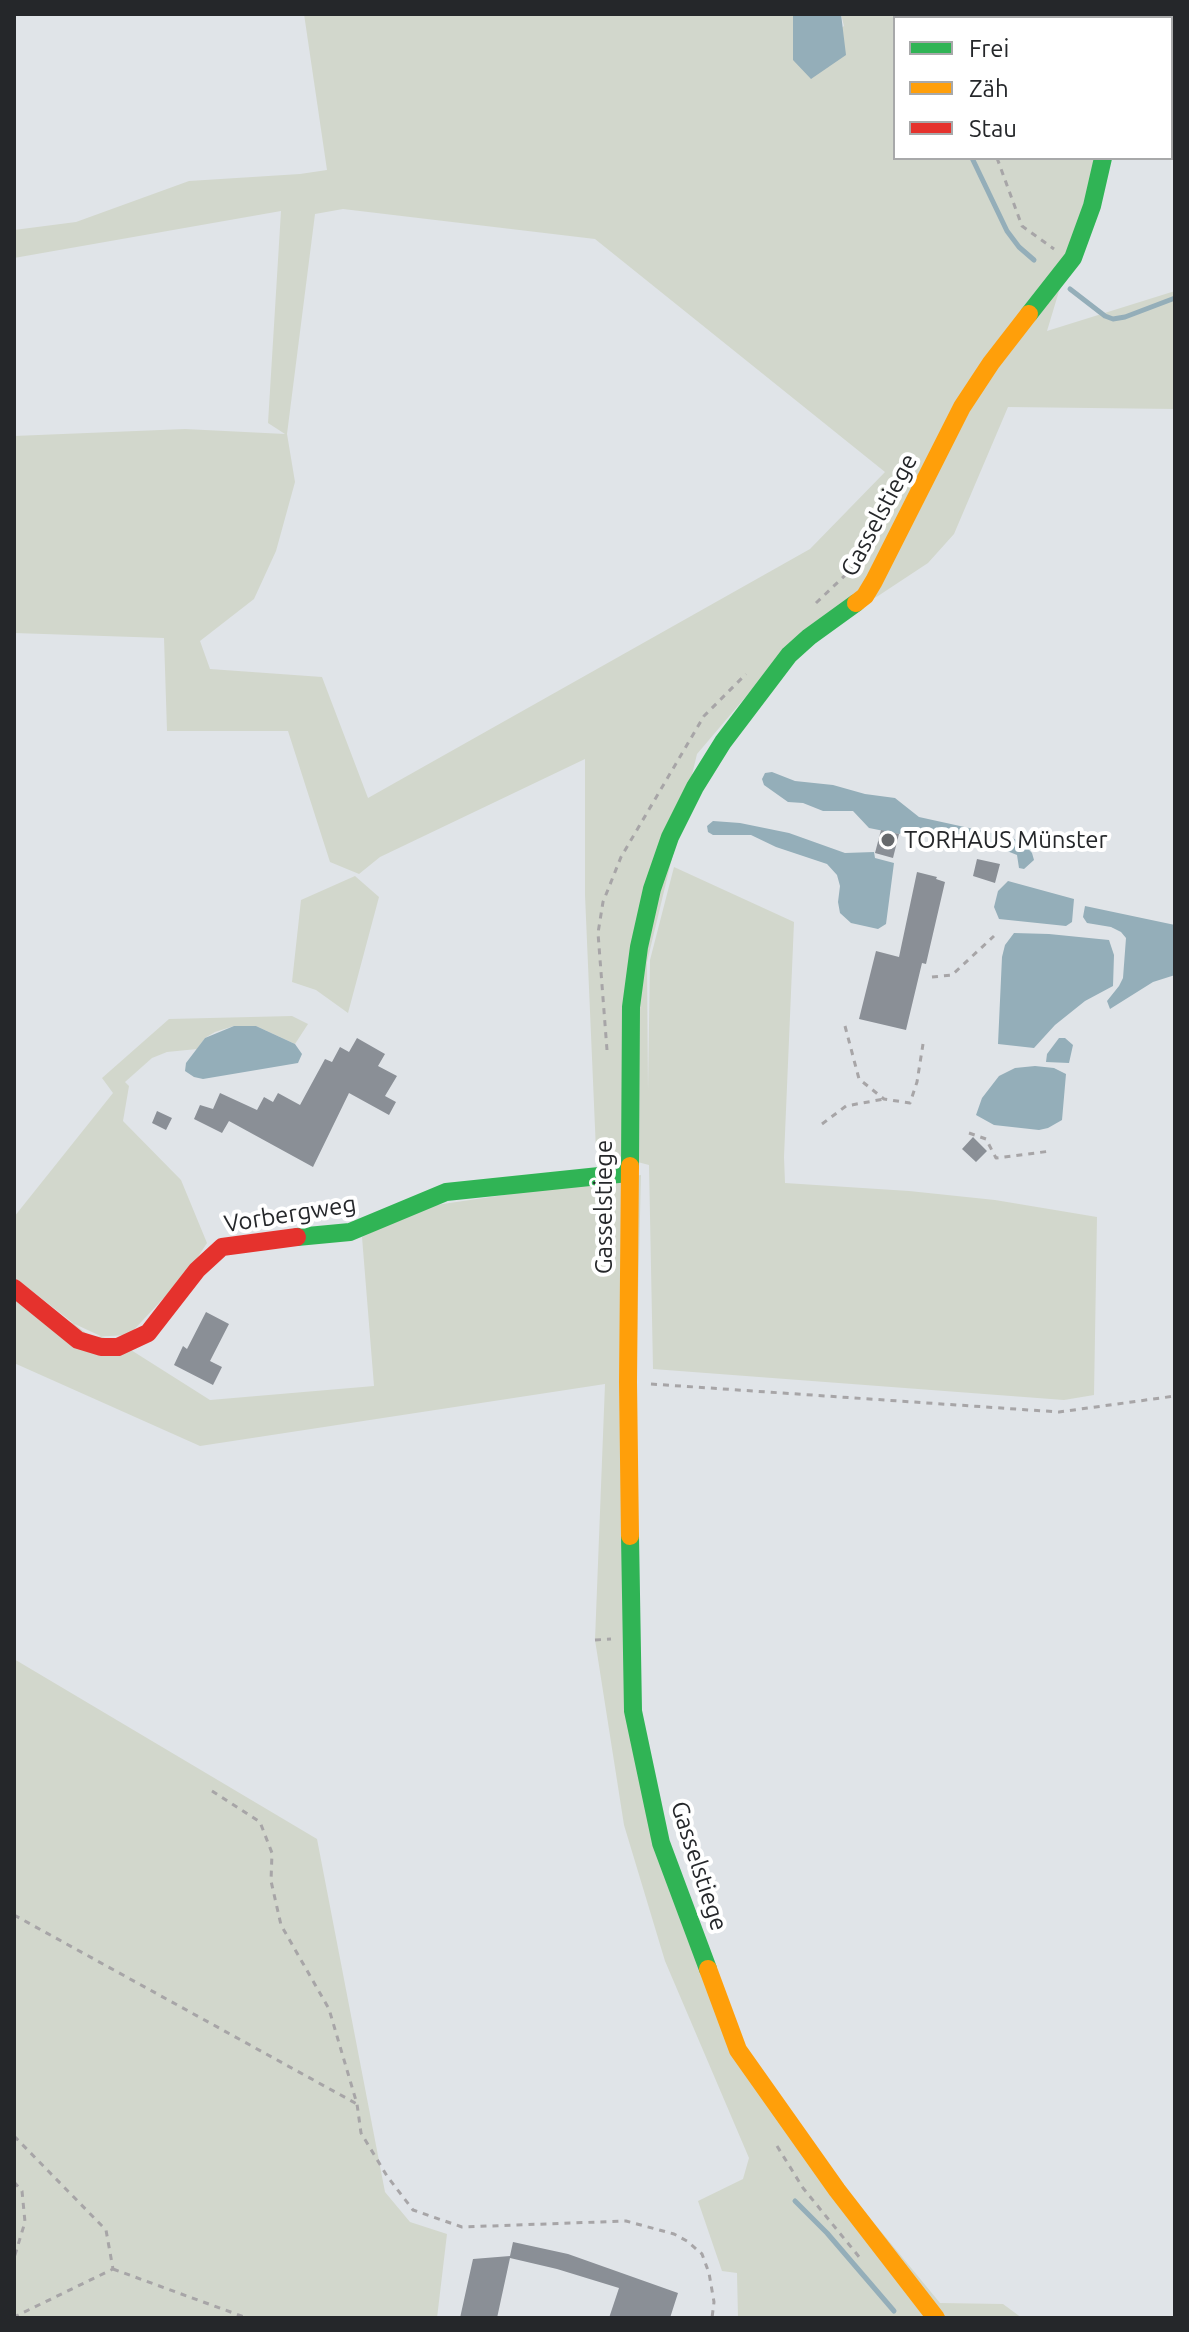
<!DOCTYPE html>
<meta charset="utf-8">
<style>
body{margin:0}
#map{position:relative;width:1189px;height:2332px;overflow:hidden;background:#e0e4e8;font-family:Ubuntu,sans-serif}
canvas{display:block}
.frame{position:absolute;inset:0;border:16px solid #25272a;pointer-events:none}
.legend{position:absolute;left:893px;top:16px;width:280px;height:144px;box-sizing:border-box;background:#fff;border:2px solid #a8a9aa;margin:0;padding:10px 14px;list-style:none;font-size:24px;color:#25272a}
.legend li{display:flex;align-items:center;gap:16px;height:40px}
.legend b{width:40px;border:2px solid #a8a9aa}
</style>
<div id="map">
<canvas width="1189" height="2332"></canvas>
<div class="frame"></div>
<ul class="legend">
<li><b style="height:10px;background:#30b455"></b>Frei</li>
<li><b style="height:10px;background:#ff9f0a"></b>Zäh</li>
<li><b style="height:10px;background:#e5322d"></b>Stau</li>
</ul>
</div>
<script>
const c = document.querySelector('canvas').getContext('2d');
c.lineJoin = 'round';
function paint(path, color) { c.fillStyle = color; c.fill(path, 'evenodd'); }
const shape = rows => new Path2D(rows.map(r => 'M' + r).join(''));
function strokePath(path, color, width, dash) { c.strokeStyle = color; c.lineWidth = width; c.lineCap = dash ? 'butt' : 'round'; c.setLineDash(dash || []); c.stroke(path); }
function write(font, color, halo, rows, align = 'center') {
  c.font = font + ' Ubuntu,sans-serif'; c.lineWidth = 8; c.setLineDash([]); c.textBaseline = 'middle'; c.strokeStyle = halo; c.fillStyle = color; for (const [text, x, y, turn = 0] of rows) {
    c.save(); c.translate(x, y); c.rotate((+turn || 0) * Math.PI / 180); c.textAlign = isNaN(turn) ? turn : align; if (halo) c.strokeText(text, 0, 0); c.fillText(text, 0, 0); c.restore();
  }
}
paint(shape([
 [304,14,793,14,793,60,844,26,841,14,1175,14,1175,73,1171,74,1171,18,895,18,895,158,1099,158,1047,331,1175,291,1175,409,1008,407,954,534,928,563,878,596,794,640,697,754,647,962,648,1091,650,960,674,867,794,922,784,1157,785,1183,909,1191,995,1200,1097,1217,1094,1395,1064,1400,653,1369,649,1165,596,1151,585,895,585,759,380,857,359,874,330,862,288,731,167,731,164,638,14,633,14,436,185,429,285,434,268,423,281,211,14,258,14,230,76,222,189,181,300,174,327,170],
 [343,209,595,239,885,472,810,549,368,798,322,677,210,669,200,641,254,599,276,551,295,482,287,434,315,214],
 [355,876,379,897,348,1013,316,990,292,982,301,900],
 [292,1016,308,1024,295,1044,256,1026,234,1026,215,1032,205,1038,197,1049,167,1052,152,1058,125,1082,129,1086,123,1121,181,1180,207,1243,188,1272,129,1335,91,1337,14,1277,14,1217,113,1093,102,1078,169,1019],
 [641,1175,628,1708,732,2051,940,2303,1003,2304,1022,2318,738,2318,737,2273,722,2271,698,2201,743,2179,749,2158,665,1961,624,1825,595,1640,605,1384,200,1446,14,1363,14,1296,131,1350,210,1400,374,1386,362,1237,422,1207],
 [14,1659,317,1839,385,2192,410,2222,447,2234,437,2318,14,2318]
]), '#d2d7cc');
paint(shape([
 [793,14,841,14,846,55,811,79,793,60],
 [772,772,795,781,833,785,865,794,895,798,919,817,1010,837,1023,843,1032,853,1034,860,1024,869,1019,868,1017,855,1007,851,955,842,923,829,914,829,899,834,869,828,853,811,823,811,803,803,788,802,764,785,762,779,765,773],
 [713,821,740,823,789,833,845,853,874,852,875,858,894,863,886,924,878,929,851,923,840,913,838,902,840,886,837,875,827,864,776,847,751,835,713,835,708,832,707,826],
 [1008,881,1074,899,1072,922,1066,926,999,919,994,907,998,891],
 [1085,906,1175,925,1175,975,1153,982,1110,1009,1107,1001,1119,986,1123,978,1126,938,1121,932,1111,927,1087,923,1083,917],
 [1014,933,1049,934,1109,940,1114,955,1113,986,1085,1001,1055,1025,1034,1048,998,1044,1002,957,1005,945],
 [234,1026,256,1026,295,1044,302,1054,298,1063,203,1079,194,1077,185,1071,186,1063,205,1038],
 [1059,1038,1065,1038,1073,1045,1069,1063,1046,1062,1047,1054],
 [1035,1066,1054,1068,1066,1074,1062,1120,1048,1128,1039,1130,994,1125,976,1115,982,1098,999,1076,1015,1068]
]), '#94aeb9');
strokePath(shape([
 [919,14,920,18],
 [972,158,1007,231,1019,247,1034,260],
 [1070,289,1105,316,1113,319,1125,317,1175,298],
 [795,2201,827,2233,894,2311]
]), '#94aeb9', 5);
paint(shape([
 [881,830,899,834,893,858,875,853],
 [977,859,1000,864,995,883,973,876],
 [917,872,937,877,936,879,945,882,926,964,922,963,906,1030,859,1019,876,951,899,957],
 [357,1038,385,1054,378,1066,397,1076,385,1096,396,1102,389,1115,349,1093,313,1167,229,1121,222,1133,194,1119,200,1105,213,1109,220,1093,257,1110,264,1097,273,1102,278,1093,300,1105,325,1059,332,1062,340,1047,349,1052],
 [157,1111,172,1118,166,1130,152,1123],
 [973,1137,987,1151,976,1162,962,1149],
 [206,1312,229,1324,210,1361,222,1367,213,1385,174,1365,183,1346,187,1349],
 [513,2242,568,2254,678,2293,670,2318,609,2318,619,2288,557,2269,510,2258,497,2318,460,2318,473,2259,510,2256]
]), '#8a8f96');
strokePath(shape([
 [1070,14,1072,18],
 [1086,14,1087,18],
 [997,158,1022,226,1054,249],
 [816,603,857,564],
 [932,977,952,975,994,936],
 [845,1026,859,1079,884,1099,910,1103,917,1082,923,1044],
 [607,1050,598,933,603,902,621,857,704,716,746,674],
 [822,1124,846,1106,884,1099],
 [969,1133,986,1139,996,1158,1051,1151],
 [651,1384,1059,1412,1175,1396],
 [595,1640,611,1639],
 [212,1791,260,1822,272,1853,271,1881,281,1925,329,2009,357,2104,361,2133,387,2176,413,2210,462,2227,626,2221,674,2234,687,2241,702,2254,709,2273,714,2302,712,2318],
 [14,1915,357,2104],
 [14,2136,106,2230,113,2269,14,2317],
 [777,2146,803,2188,860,2258],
 [14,2182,22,2191,25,2222,14,2258],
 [113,2269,247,2318]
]), '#a7a5a7', 3, [6, 6]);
strokePath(shape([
 [1029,314,1073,258,1092,206,1103,158],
 [630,1166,631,1007,639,947,652,889,670,837,695,787,723,742,789,655,809,637,856,603],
 [297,1237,350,1232,446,1192,628,1173],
 [630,1536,633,1711,661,1843,708,1969]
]), '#30b455', 18);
strokePath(shape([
 [856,603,865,596,874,581,962,407,991,363,1029,314],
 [630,1166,628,1382,630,1536],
 [708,1969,738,2050,837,2190,936,2318]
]), '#ff9f0a', 18);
strokePath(shape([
 [14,1288,78,1340,101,1347,118,1347,148,1333,197,1270,222,1247,297,1237]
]), '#e5322d', 18);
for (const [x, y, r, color] of [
 [888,840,8,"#66696c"]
]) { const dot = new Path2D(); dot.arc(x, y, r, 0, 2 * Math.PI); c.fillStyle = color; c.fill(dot); strokePath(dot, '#fff', 3); }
write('24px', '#25272a', '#fff', [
 ["Gasselstiege",879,515,-62],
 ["Gasselstiege",604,1207,-90],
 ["Vorbergweg",290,1214,-9],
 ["Gasselstiege",699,1866,72]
]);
write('24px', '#25272a', '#fff', [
 ["TORHAUS Münster",904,840]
], 'left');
</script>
